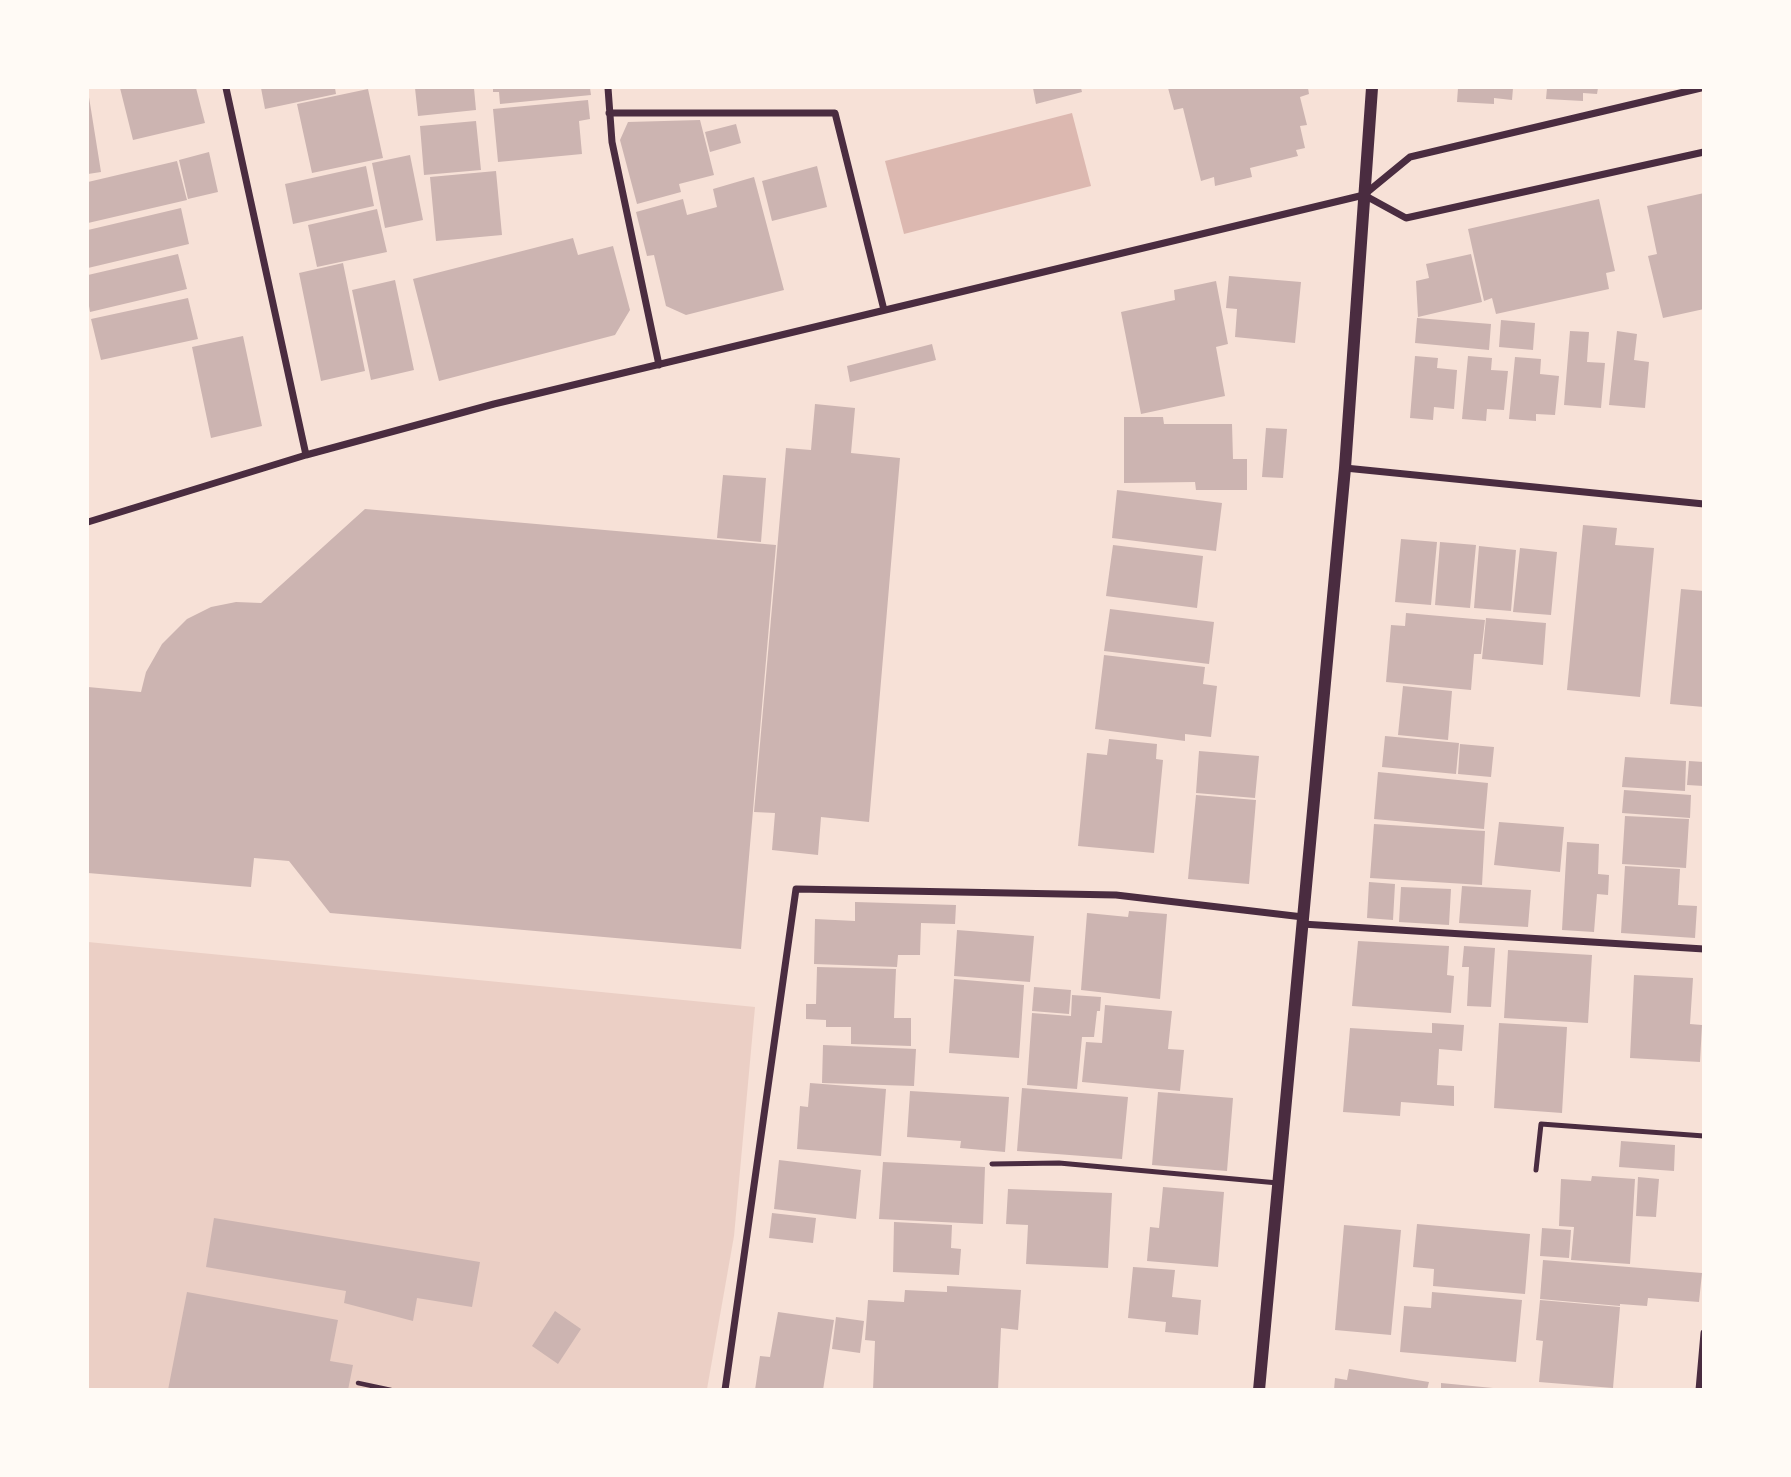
<!DOCTYPE html>
<style>
body{margin:0}
#map{position:relative;width:1791px;height:1477px;overflow:hidden;background:#f7e1d7;font-family:"PT Sans Narrow",sans-serif}
canvas{display:block}
.frame{position:absolute;inset:0;border:89px solid #fffaf5;pointer-events:none}
</style>
<div id="map">
<canvas width="1791" height="1477"></canvas>
<div class="frame"></div>
</div>
<script>
const c = document.querySelector('canvas').getContext('2d');
c.lineJoin = 'round';
function paint(path, color) { c.fillStyle = color; c.fill(path, 'evenodd'); }
const shape = rows => new Path2D(rows.map(r => 'M' + r).join(''));
function strokePath(path, color, width, dash) { c.strokeStyle = color; c.lineWidth = width; c.lineCap = dash ? 'butt' : 'round'; c.setLineDash(dash || []); c.stroke(path); }
paint(shape([
 [88,942,755,1007,734,1236,707,1389,88,1389]
]), '#ebcfc5');
paint(shape([
 [1072,113,1091,186,904,234,885,161]
]), '#dcb8b0');
paint(shape([
 [120,88,196,88,205,123,133,140],
 [261,88,335,88,336,94,265,109],
 [415,88,474,88,476,110,418,116],
 [493,88,590,88,591,95,500,104,499,92,493,92],
 [1033,88,1081,88,1082,92,1036,104],
 [1168,88,1308,88,1309,94,1300,97,1307,125,1300,126,1305,148,1296,150,1298,156,1250,168,1252,177,1215,186,1214,177,1201,181,1183,108,1174,110],
 [1458,88,1513,88,1512,100,1494,98,1494,104,1457,102],
 [1547,88,1598,88,1597,94,1583,93,1583,101,1546,99],
 [368,89,383,158,312,173,297,104],
 [88,91,101,172,88,174],
 [588,100,590,119,579,121,582,154,498,162,493,109],
 [700,120,714,175,679,184,681,192,637,204,620,140,628,122],
 [476,121,481,170,424,175,420,126],
 [736,124,741,143,710,152,705,132],
 [209,152,218,192,188,199,179,160],
 [410,155,423,220,385,228,372,163],
 [177,161,187,200,88,223,88,182],
 [366,166,374,206,293,224,285,184],
 [817,166,827,207,772,221,762,181],
 [496,171,502,235,436,241,430,177],
 [754,177,784,290,686,315,666,306,654,255,647,256,636,212,683,199,687,215,717,207,713,189],
 [1704,193,1704,309,1663,318,1648,256,1657,254,1647,206],
 [1599,199,1615,271,1606,273,1609,289,1496,314,1492,298,1484,301,1468,229],
 [181,208,189,244,88,268,88,230],
 [377,209,387,252,317,267,308,225],
 [573,238,578,255,613,246,630,310,615,335,439,381,413,279],
 [178,254,187,289,90,312,88,300,88,275],
 [1471,254,1482,302,1418,317,1416,281,1429,278,1426,264],
 [343,263,365,371,321,381,299,273],
 [1229,276,1301,282,1295,343,1235,337,1237,309,1226,308],
 [395,280,414,370,371,380,352,290],
 [1216,281,1228,344,1216,347,1225,396,1141,414,1121,312,1175,300,1174,290],
 [188,298,198,339,101,360,91,319],
 [1417,318,1491,324,1489,350,1415,343],
 [1501,320,1535,323,1533,350,1499,347],
 [1570,331,1589,332,1587,362,1605,363,1601,408,1564,405],
 [1617,331,1637,334,1634,360,1649,362,1645,408,1609,405],
 [243,336,262,426,211,438,192,347],
 [932,344,936,360,850,382,847,366],
 [1415,356,1438,358,1437,368,1457,370,1454,409,1434,407,1433,420,1410,418],
 [1468,356,1492,358,1491,370,1508,371,1504,410,1487,409,1486,421,1462,419],
 [1515,357,1541,359,1540,374,1559,376,1555,415,1536,414,1536,421,1509,419],
 [815,404,855,408,851,453,900,458,869,822,821,817,818,855,772,850,775,813,754,812,786,448,811,450],
 [1124,417,1163,417,1164,424,1232,424,1233,459,1247,459,1247,490,1196,490,1195,482,1124,483],
 [1266,428,1287,429,1283,478,1262,477],
 [723,475,766,478,761,542,717,538],
 [1117,490,1222,503,1216,551,1112,538],
 [365,509,776,545,741,949,330,913,289,861,254,858,251,887,88,873,88,687,141,692,146,672,162,644,187,619,211,607,236,602,261,603],
 [1583,525,1617,528,1615,545,1654,548,1640,697,1567,690],
 [1401,539,1437,542,1431,605,1395,602],
 [1440,542,1476,545,1470,608,1435,605],
 [1113,545,1203,556,1197,608,1106,596],
 [1479,546,1516,550,1511,611,1474,608],
 [1520,548,1557,552,1551,615,1513,612],
 [1681,589,1704,591,1704,707,1670,704],
 [1110,609,1214,622,1209,664,1104,651],
 [1406,613,1485,620,1481,654,1474,654,1471,690,1386,682,1391,625,1405,626],
 [1486,618,1546,623,1543,665,1482,659],
 [1104,655,1205,667,1203,684,1217,686,1211,737,1185,734,1185,741,1095,729],
 [1403,686,1452,691,1448,740,1398,735],
 [1385,736,1459,743,1456,774,1382,767],
 [1109,739,1157,744,1156,759,1163,760,1154,853,1078,846,1087,753,1107,755],
 [1460,744,1494,747,1491,777,1458,774],
 [1199,751,1259,756,1255,798,1196,793],
 [1625,757,1686,761,1685,791,1622,787],
 [1689,761,1704,762,1704,786,1687,785],
 [1378,772,1488,783,1484,829,1374,819],
 [1624,790,1691,795,1690,818,1622,813],
 [1196,795,1256,800,1249,884,1188,879],
 [1625,816,1689,819,1686,868,1622,864],
 [1499,822,1564,827,1560,872,1494,865],
 [1374,824,1485,831,1482,885,1370,878],
 [1567,842,1599,844,1598,874,1609,875,1608,895,1597,894,1594,932,1562,930],
 [1625,866,1680,869,1678,905,1697,906,1695,938,1621,933],
 [1369,882,1395,884,1393,920,1367,918],
 [1462,886,1531,890,1528,927,1459,923],
 [1401,887,1451,889,1449,925,1399,922],
 [855,902,956,905,955,924,921,923,920,955,898,955,897,967,814,964,815,919,855,921],
 [1129,911,1167,914,1160,999,1081,990,1087,913,1128,917],
 [957,930,1034,936,1030,982,954,976],
 [1358,941,1449,946,1447,975,1454,976,1451,1013,1352,1006],
 [1464,946,1495,948,1491,1007,1467,1006,1469,967,1462,967],
 [1508,950,1592,955,1588,1023,1504,1018],
 [817,967,896,969,894,1018,911,1018,911,1046,851,1044,851,1027,826,1027,826,1020,806,1019,806,1004,816,1004],
 [1634,975,1693,978,1690,1024,1702,1025,1700,1062,1630,1058],
 [954,979,1024,985,1019,1058,949,1053],
 [1034,987,1071,990,1069,1014,1032,1011],
 [1072,995,1101,997,1100,1011,1097,1011,1094,1037,1082,1037,1077,1089,1027,1085,1032,1013,1071,1016],
 [1105,1005,1172,1011,1168,1049,1184,1050,1180,1091,1082,1082,1086,1042,1102,1043],
 [1432,1023,1464,1025,1462,1051,1439,1049,1437,1085,1454,1086,1454,1106,1401,1102,1400,1116,1343,1112,1350,1028,1432,1033],
 [1499,1023,1567,1027,1562,1113,1494,1108],
 [823,1045,916,1049,914,1086,822,1083],
 [810,1083,886,1089,881,1156,797,1149,800,1106,808,1107],
 [1022,1088,1128,1097,1122,1159,1017,1151],
 [910,1091,1009,1097,1005,1152,960,1148,961,1141,907,1137],
 [1158,1092,1233,1098,1227,1171,1152,1165],
 [1621,1141,1675,1145,1674,1171,1619,1167],
 [779,1160,861,1170,856,1219,774,1209],
 [883,1162,985,1167,983,1224,879,1219],
 [1592,1176,1635,1179,1630,1264,1571,1260,1574,1227,1559,1226,1561,1179,1591,1181],
 [1638,1177,1659,1179,1656,1217,1636,1216],
 [1163,1187,1224,1192,1218,1267,1147,1261,1150,1227,1159,1228],
 [1008,1189,1112,1193,1108,1268,1026,1264,1028,1225,1006,1224],
 [772,1213,816,1218,813,1243,769,1238],
 [214,1218,480,1262,472,1307,417,1298,413,1321,344,1303,346,1291,206,1267],
 [894,1222,952,1225,951,1248,961,1249,959,1275,893,1272],
 [1417,1224,1530,1234,1525,1294,1433,1286,1434,1269,1413,1267],
 [1344,1225,1401,1230,1391,1335,1335,1330],
 [1542,1228,1571,1230,1569,1258,1540,1256],
 [1543,1260,1702,1273,1699,1302,1648,1298,1647,1306,1620,1304,1620,1306,1540,1299],
 [1133,1267,1175,1270,1172,1297,1201,1300,1198,1335,1165,1332,1166,1322,1128,1318],
 [947,1286,1021,1290,1018,1330,1001,1328,998,1390,873,1390,875,1341,865,1340,868,1300,904,1302,905,1290,947,1292],
 [187,1292,338,1320,330,1361,353,1365,348,1390,168,1390],
 [1432,1292,1522,1300,1516,1362,1400,1352,1404,1306,1431,1308],
 [1540,1300,1620,1307,1613,1388,1539,1382,1543,1341,1536,1340],
 [555,1311,581,1329,558,1364,532,1346],
 [778,1312,834,1320,823,1390,755,1390,760,1356,770,1357],
 [836,1317,864,1321,860,1353,832,1349],
 [1349,1369,1429,1382,1427,1390,1334,1390,1335,1378,1347,1380],
 [1441,1383,1493,1388,1492,1390,1441,1390]
]), '#ccb4b1');
strokePath(shape([
 [358,1383,391,1390]
]), '#4a2c40', 4.5);
strokePath(shape([
 [992,1164,1059,1163,1278,1183],
 [1536,1170,1541,1124,1704,1136]
]), '#4a2c40', 5);
strokePath(shape([
 [226,88,306,455],
 [608,88,612,142,659,365],
 [609,113,835,113,884,310],
 [1365,194,1410,157,1701,88],
 [1345,468,1704,504],
 [88,522,306,455,494,404,1364,195,1406,218,1704,152],
 [1302,924,1704,949],
 [725,1390,796,889,1116,895,1303,917],
 [1699,1390,1704,1333]
]), '#4a2c40', 7);
strokePath(shape([
 [1259,1390,1345,468,1372,88]
]), '#4a2c40', 12);
</script>
